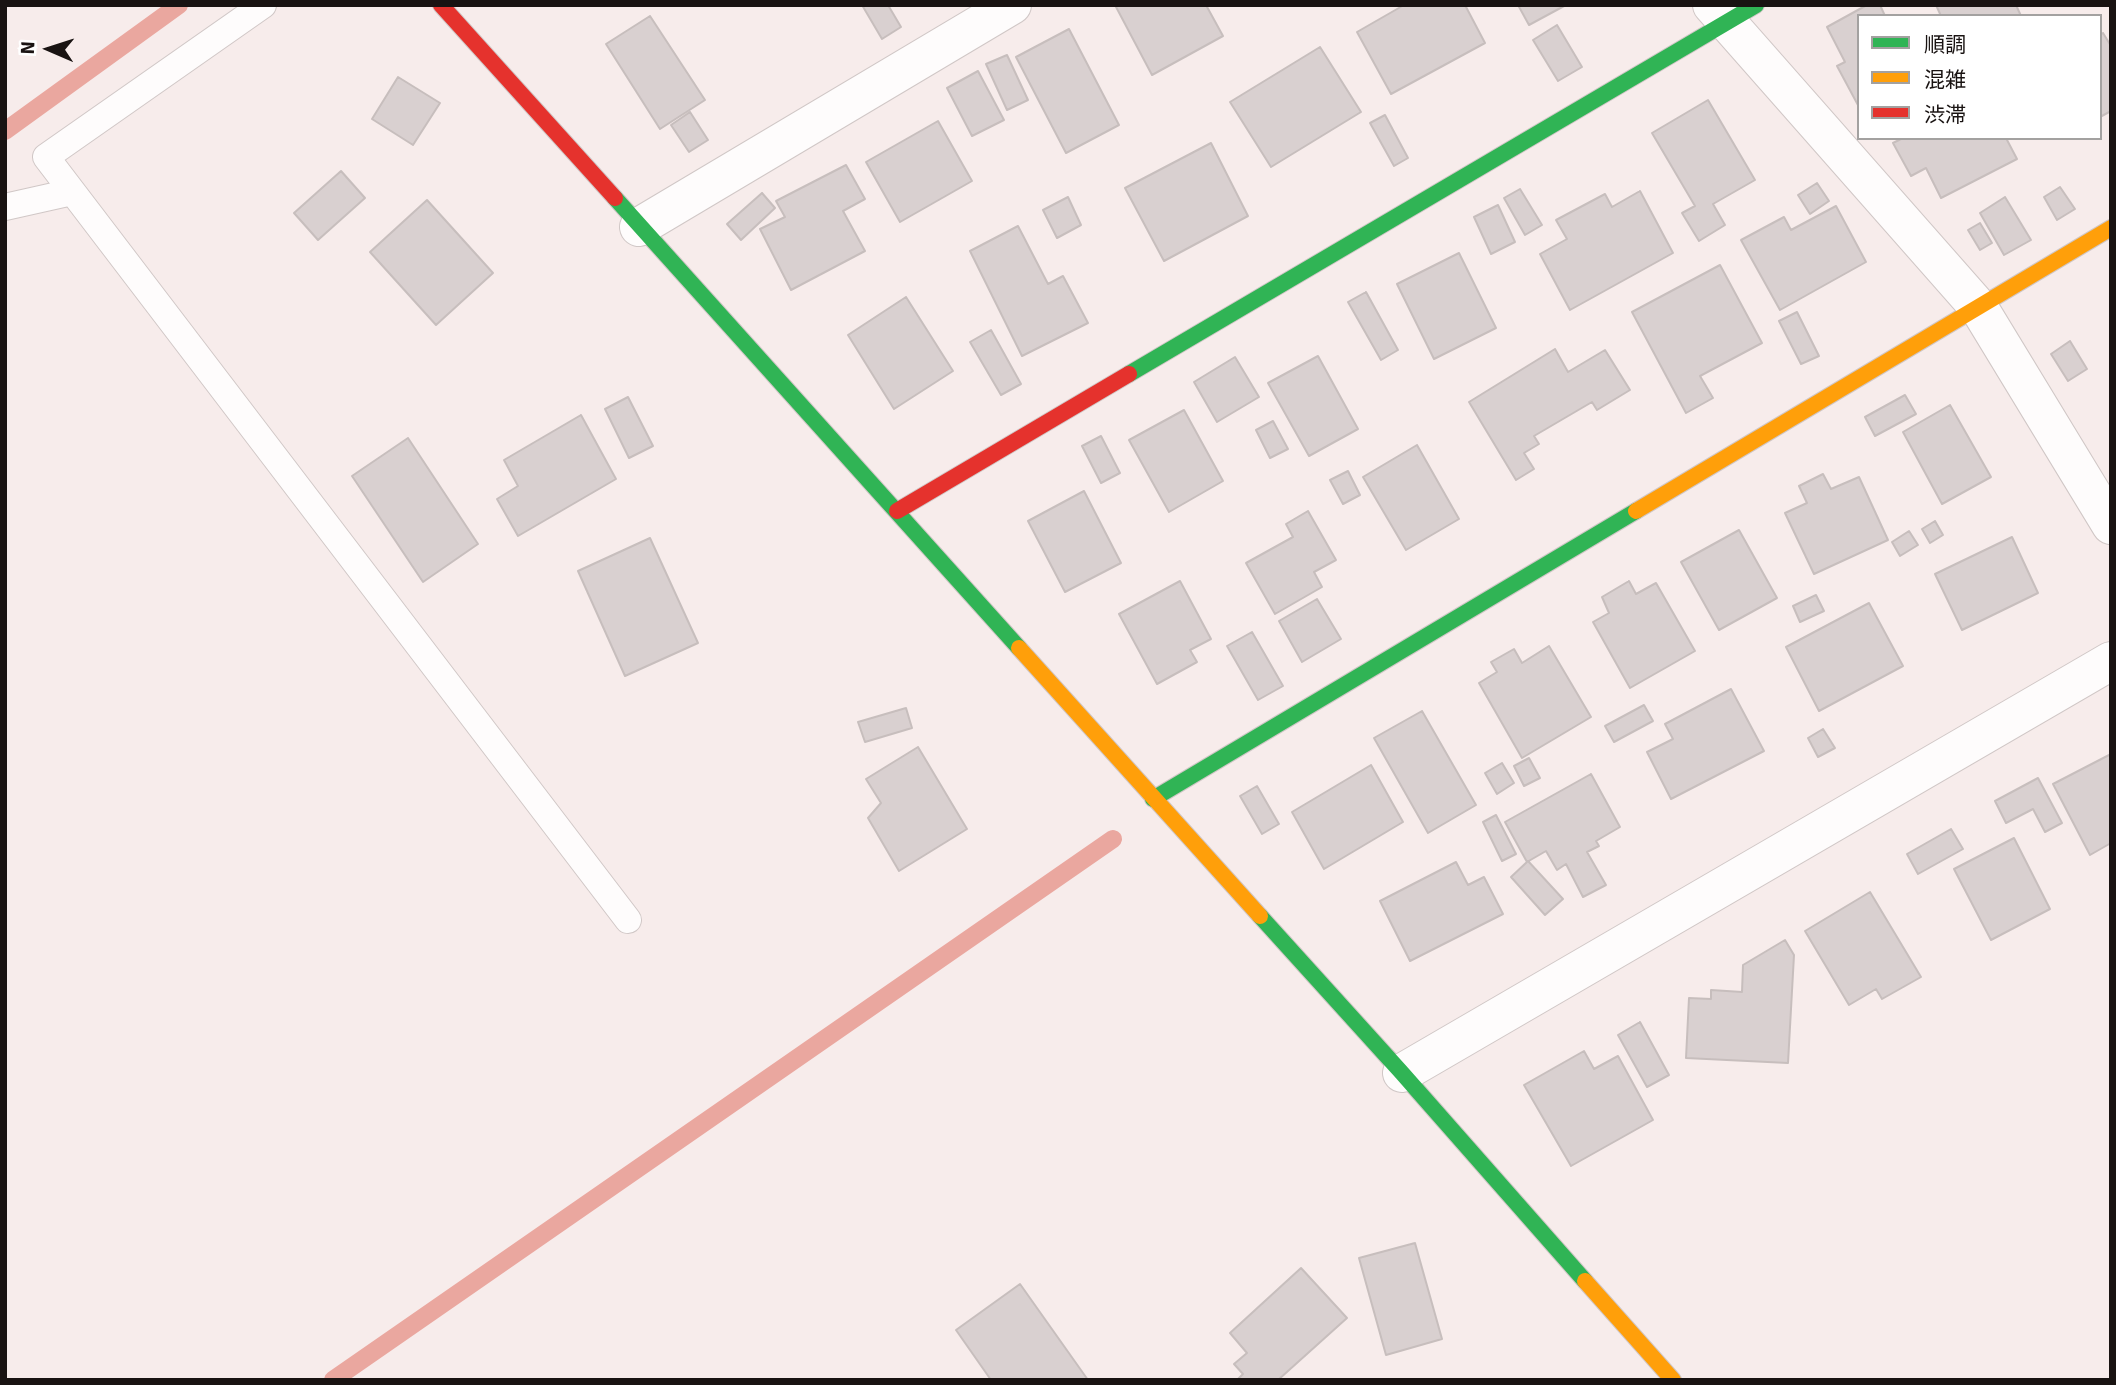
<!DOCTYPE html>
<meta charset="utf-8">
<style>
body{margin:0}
#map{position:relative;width:2116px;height:1385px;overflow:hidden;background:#f7eceb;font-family:Signika,"Noto Sans JP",sans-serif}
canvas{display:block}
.frame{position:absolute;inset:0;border:7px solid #191312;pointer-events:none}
.legend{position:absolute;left:1857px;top:14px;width:245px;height:126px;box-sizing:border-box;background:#fff;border:2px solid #a3a1a0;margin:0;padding:9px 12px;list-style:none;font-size:21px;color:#191312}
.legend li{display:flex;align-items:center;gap:14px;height:35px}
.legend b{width:35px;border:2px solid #a3a1a0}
.north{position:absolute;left:14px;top:14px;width:70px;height:70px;-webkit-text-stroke:5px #fff;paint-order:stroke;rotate:273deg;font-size:19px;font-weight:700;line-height:28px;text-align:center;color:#191312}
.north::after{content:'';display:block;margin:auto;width:24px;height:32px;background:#191312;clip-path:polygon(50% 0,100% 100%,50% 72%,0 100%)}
</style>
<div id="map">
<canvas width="2116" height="1385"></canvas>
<div class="frame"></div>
<ul class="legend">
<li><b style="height:9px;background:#30b455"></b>順調</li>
<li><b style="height:9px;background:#ff9f0a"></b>混雑</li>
<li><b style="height:9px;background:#e5322d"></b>渋滞</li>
</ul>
<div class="north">N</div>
</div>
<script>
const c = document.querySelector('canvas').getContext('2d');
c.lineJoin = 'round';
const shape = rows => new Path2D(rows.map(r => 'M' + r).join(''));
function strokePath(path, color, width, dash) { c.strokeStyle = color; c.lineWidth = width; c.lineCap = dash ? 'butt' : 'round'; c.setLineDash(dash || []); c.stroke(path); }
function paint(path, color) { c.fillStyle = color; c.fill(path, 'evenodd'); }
strokePath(shape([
 [5,131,179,5],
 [333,1380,1113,839]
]), '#eaa79f', 18);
const building = shape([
 [862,5,888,5,901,27,882,39,862,5],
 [1115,5,1206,5,1223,36,1152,75,1115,5],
 [1404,5,1465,5,1485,43,1391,94,1357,32,1404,5],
 [1518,5,1566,5,1529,25,1518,5],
 [1867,5,1880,5,1885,16,1859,16,1859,107,1837,66,1845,62,1827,27,1867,5],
 [1936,5,2016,5,2021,16,1941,16,1936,5],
 [650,16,705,100,660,129,606,44,650,16],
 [1557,25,1582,67,1558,81,1533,40,1557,25],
 [1069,29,1119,125,1066,153,1016,57,1069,29],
 [2103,33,2111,46,2111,111,2100,117,2100,35,2103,33],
 [1320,47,1361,112,1271,167,1230,102,1320,47],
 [1007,55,1028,100,1007,110,986,64,1007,55],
 [978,71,1004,120,972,136,947,88,978,71],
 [398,77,440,103,413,145,372,119,398,77],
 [1708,100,1755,180,1713,204,1725,225,1699,241,1682,213,1695,206,1652,133,1708,100],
 [690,112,708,140,689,152,671,125,690,112],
 [1385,115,1408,158,1394,166,1370,123,1385,115],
 [938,121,972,181,900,222,866,162,938,121],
 [1903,138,2006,138,2017,159,1941,198,1926,168,1911,176,1893,143,1903,138],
 [1211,143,1248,216,1164,261,1125,188,1211,143],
 [846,165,865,199,843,211,865,251,791,290,760,229,785,217,776,201,846,165],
 [341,171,365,198,318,240,294,213,341,171],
 [1817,183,1829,201,1810,214,1798,195,1817,183],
 [2060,187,2075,209,2057,220,2044,197,2060,187],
 [1520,189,1542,225,1525,235,1504,198,1520,189],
 [1640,191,1673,253,1570,310,1540,254,1567,239,1556,220,1605,194,1612,207,1640,191],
 [762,193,775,208,741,240,727,224,762,193],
 [1068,197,1081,225,1057,238,1043,210,1068,197],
 [2005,197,2031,240,2004,255,1980,213,2005,197],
 [427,200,493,273,436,325,370,252,427,200],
 [1498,205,1515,242,1491,254,1474,217,1498,205],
 [1836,206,1866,262,1780,310,1741,240,1784,217,1791,230,1836,206],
 [1980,223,1992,243,1980,250,1968,230,1980,223],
 [1018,226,1048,284,1063,276,1088,323,1022,356,970,251,1018,226],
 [1459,253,1496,328,1434,359,1397,284,1459,253],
 [1720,265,1762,343,1700,376,1713,398,1686,413,1632,312,1720,265],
 [1366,292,1398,350,1381,360,1348,302,1366,292],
 [906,297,953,371,894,409,848,335,906,297],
 [1797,312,1819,356,1801,364,1779,321,1797,312],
 [991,330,1021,384,1001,395,970,342,991,330],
 [2070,341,2087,369,2068,381,2051,354,2070,341],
 [1555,349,1568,372,1605,350,1630,390,1597,410,1592,402,1534,436,1539,444,1524,453,1534,469,1516,480,1469,402,1555,349],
 [1318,356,1358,429,1309,456,1268,383,1318,356],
 [1235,357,1259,397,1217,422,1194,382,1235,357],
 [1905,395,1916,414,1875,436,1865,417,1905,395],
 [628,397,653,446,629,458,605,409,628,397],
 [1950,405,1991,477,1942,504,1903,432,1950,405],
 [1184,410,1223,481,1169,512,1129,440,1184,410],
 [581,415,616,479,518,536,497,499,518,486,504,460,581,415],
 [1273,421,1288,449,1270,458,1256,430,1273,421],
 [1101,436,1120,473,1101,483,1082,446,1101,436],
 [408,438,478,544,423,582,352,476,408,438],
 [1417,445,1459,519,1406,550,1363,477,1417,445],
 [1348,471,1360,495,1343,504,1330,480,1348,471],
 [1823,474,1831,489,1859,477,1888,540,1814,574,1785,513,1807,503,1799,486,1823,474],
 [1084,491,1121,563,1065,592,1028,521,1084,491],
 [1308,511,1336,560,1314,572,1322,587,1275,614,1246,563,1293,537,1286,524,1308,511],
 [1935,521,1943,535,1930,543,1922,529,1935,521],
 [1739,530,1777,598,1719,630,1681,562,1739,530],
 [1909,531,1918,545,1900,556,1892,542,1909,531],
 [2012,537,2038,593,1962,630,1935,574,2012,537],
 [650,538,698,643,625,676,578,571,650,538],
 [1180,581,1211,639,1190,650,1197,662,1157,684,1119,614,1180,581],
 [1629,581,1636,594,1656,583,1695,651,1630,688,1593,622,1609,613,1602,597,1629,581],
 [1816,595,1824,611,1800,622,1793,606,1816,595],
 [1317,599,1341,639,1302,662,1279,621,1317,599],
 [1869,603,1903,666,1819,711,1786,647,1869,603],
 [1252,632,1283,686,1258,700,1227,646,1252,632],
 [1549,646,1591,717,1522,758,1479,683,1497,672,1491,662,1514,649,1522,663,1549,646],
 [1731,689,1764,751,1671,799,1647,752,1673,739,1665,724,1731,689],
 [1644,705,1653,721,1614,742,1605,726,1644,705],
 [906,708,912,728,865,742,858,722,906,708],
 [1422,711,1476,805,1428,833,1374,738,1422,711],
 [1823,729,1835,748,1818,757,1808,738,1823,729],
 [918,747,967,829,899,871,868,818,881,803,866,779,918,747],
 [2111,754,2111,843,2090,855,2053,784,2111,754],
 [1529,758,1540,778,1524,786,1514,766,1529,758],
 [1502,763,1514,783,1497,794,1485,773,1502,763],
 [1371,765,1403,822,1324,869,1292,812,1371,765],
 [1591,774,1620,827,1596,841,1599,846,1587,852,1606,885,1583,897,1566,864,1557,870,1546,851,1527,862,1505,822,1591,774],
 [2038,778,2062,823,2045,832,2033,809,2006,823,1995,801,2038,778],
 [1257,786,1279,824,1262,834,1240,796,1257,786],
 [1496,815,1516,854,1502,861,1483,822,1496,815],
 [1951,829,1963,849,1918,874,1907,854,1951,829],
 [2014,838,2050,909,1991,940,1954,869,2014,838],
 [1528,861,1563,899,1545,915,1511,877,1528,861],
 [1456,862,1468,885,1484,877,1503,914,1410,961,1380,901,1456,862],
 [1870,892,1921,977,1882,999,1876,989,1849,1005,1805,931,1870,892],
 [1785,940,1794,955,1788,1063,1686,1058,1689,998,1711,999,1711,990,1742,992,1743,965,1785,940],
 [1640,1022,1669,1075,1647,1087,1618,1035,1640,1022],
 [1584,1051,1594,1069,1618,1056,1653,1120,1571,1166,1524,1085,1584,1051],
 [1415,1243,1442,1339,1386,1355,1359,1258,1415,1243],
 [1301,1268,1347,1318,1278,1380,1237,1380,1243,1374,1234,1364,1247,1353,1230,1333,1301,1268],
 [1020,1284,1088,1380,991,1380,956,1330,1020,1284]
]);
paint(building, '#d9d0d0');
strokePath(building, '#c7bebd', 2);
const lane = shape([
 [263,5,46,157,628,920],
 [5,207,72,192]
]);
const street = shape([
 [1712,5,1979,308,2111,525],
 [639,227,1012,5],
 [1402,1073,2111,661]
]);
const fast = shape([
 [615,198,1019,648],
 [1129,374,1756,5],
 [1153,799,1636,511],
 [1260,916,1402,1073,1585,1281]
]);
const slow = shape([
 [1636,511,2111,228],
 [1019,648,1260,916],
 [1585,1281,1673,1380]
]);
const jam = shape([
 [441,5,615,198],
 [897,511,1129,374]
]);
strokePath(lane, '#d0c7c6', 28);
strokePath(street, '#d0c7c6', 40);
strokePath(fast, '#d0c7c6', 18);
strokePath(slow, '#d0c7c6', 18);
strokePath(jam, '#d0c7c6', 18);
strokePath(lane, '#fefcfc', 26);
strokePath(street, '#fefcfc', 38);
strokePath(fast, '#30b455', 16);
strokePath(slow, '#ff9f0a', 16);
strokePath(jam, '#e5322d', 16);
</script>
